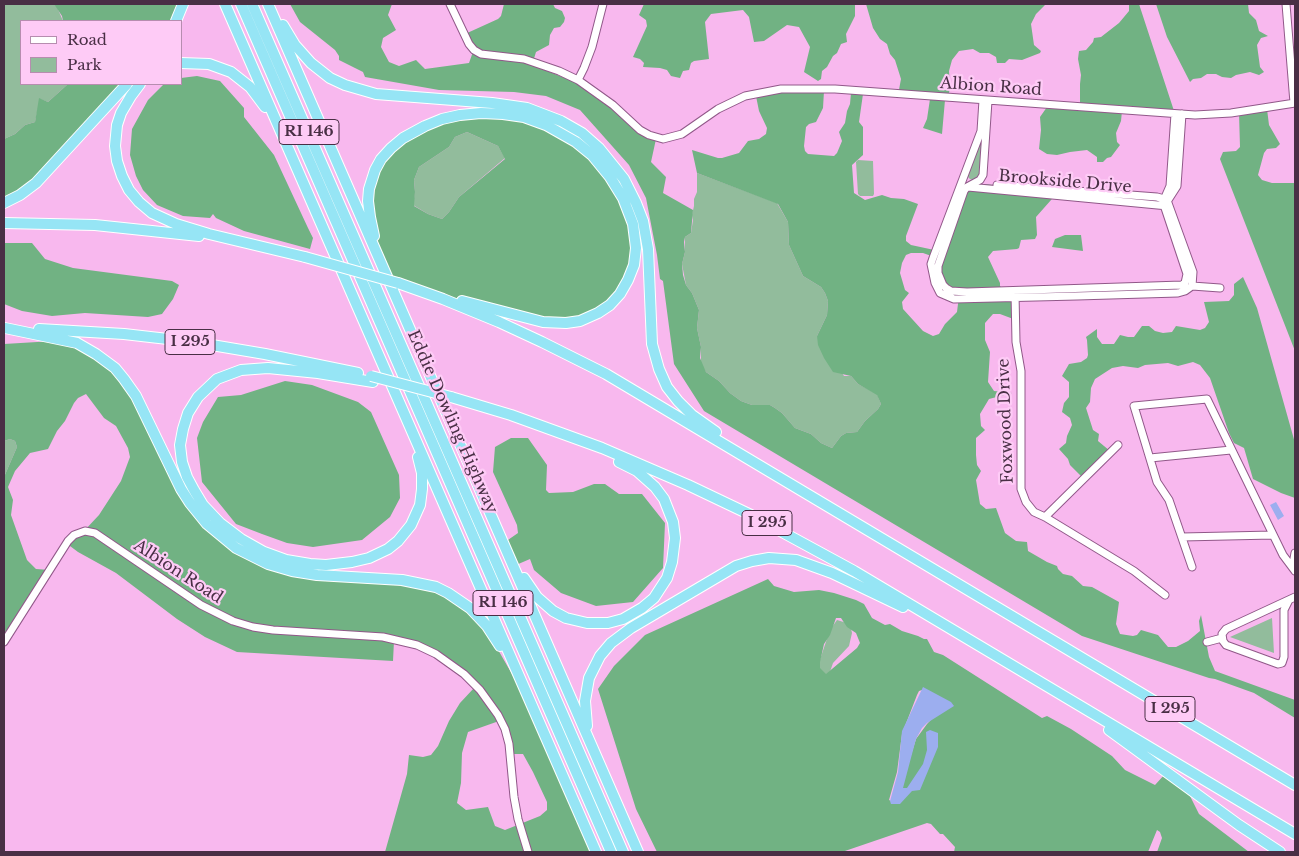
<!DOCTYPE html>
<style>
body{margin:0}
#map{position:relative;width:1299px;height:856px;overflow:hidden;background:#f8b8ee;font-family:"Libre Baskerville",serif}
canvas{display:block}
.frame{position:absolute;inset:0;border:5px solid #492f45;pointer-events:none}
.legend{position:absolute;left:20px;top:20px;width:162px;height:65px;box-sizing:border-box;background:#fecbf6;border:1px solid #b68daf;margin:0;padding:6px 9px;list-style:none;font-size:15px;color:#492f45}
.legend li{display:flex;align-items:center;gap:10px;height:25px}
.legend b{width:25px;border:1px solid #b68daf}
</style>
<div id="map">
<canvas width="1299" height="856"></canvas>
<div class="frame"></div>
<ul class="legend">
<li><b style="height:6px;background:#fff"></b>Road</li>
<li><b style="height:14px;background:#92bc9c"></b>Park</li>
</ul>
</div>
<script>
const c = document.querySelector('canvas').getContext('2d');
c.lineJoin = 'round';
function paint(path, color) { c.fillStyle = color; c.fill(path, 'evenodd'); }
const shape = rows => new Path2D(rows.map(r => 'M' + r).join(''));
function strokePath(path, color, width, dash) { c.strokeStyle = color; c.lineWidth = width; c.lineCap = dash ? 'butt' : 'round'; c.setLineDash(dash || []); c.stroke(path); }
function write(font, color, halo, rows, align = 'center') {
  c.font = font + ' "Libre Baskerville",serif'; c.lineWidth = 4.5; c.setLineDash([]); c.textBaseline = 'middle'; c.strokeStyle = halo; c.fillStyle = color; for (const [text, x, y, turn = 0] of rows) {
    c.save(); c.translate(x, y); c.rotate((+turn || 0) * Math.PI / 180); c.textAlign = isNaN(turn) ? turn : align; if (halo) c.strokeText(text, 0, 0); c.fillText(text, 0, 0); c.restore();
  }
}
paint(shape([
 [4,4,54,4,57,7,63,21,21,21,21,84,68,84,48,102,40,99,35,122,25,125,15,134,4,139],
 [982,119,983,175,975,181,970,179,967,176],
 [467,132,498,146,505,158,459,197,449,212,442,219,428,214,413,205,415,192,414,180,419,167,449,147,455,137],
 [858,160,873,161,874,194,873,196,860,196,858,194,856,162],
 [697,173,777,203,788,222,789,245,803,276,821,287,825,293,828,301,827,315,817,336,844,376,851,376,858,384,877,394,881,404,878,409,865,421,857,432,846,433,841,436,832,448,821,443,811,434,795,428,782,413,775,408,770,405,752,405,741,401,730,393,719,381,706,372,701,364,701,347,697,328,699,310,692,293,686,285,682,264,685,252,685,237,691,233,693,220,692,215,694,206,694,199,697,192],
 [10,439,15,441,17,447,4,477,4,441],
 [1272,618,1274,653,1230,637],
 [837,620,850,624,852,633,849,646,833,663,820,701,810,689,830,630]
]), '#92bc9c');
paint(shape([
 [54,4,183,4,177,21,63,21,62,16],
 [290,4,392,4,388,15,396,30,383,38,381,47,389,62,399,66,416,60,425,69,469,63,474,49,465,34,498,19,501,16,504,4,553,4,555,8,562,11,565,18,564,22,560,27,554,28,550,35,549,45,536,52,532,65,575,82,656,139,651,162,666,177,663,193,693,210,691,233,685,237,684,242,685,252,682,264,683,275,686,285,692,293,699,310,697,328,701,347,700,358,706,372,719,381,730,393,741,401,752,405,770,405,775,408,782,413,795,428,811,434,821,443,832,448,841,436,846,433,857,432,865,421,878,409,881,404,877,395,858,384,851,376,833,372,824,358,818,345,817,336,827,315,828,301,825,293,821,287,803,276,789,245,788,222,778,204,697,173,692,150,718,158,722,158,739,153,748,141,759,139,766,134,767,128,759,111,756,96,770,92,824,91,823,108,816,122,809,124,806,127,804,146,805,151,808,154,834,156,837,153,842,141,839,132,845,123,847,111,850,104,851,93,863,94,859,122,863,127,863,155,852,165,854,193,865,200,882,195,891,198,904,199,918,204,906,236,906,241,911,245,939,251,962,182,1059,191,1036,217,1037,235,1035,239,1021,240,1019,248,1017,249,993,251,988,257,1000,283,1000,286,1005,291,1016,292,1016,320,1000,314,993,314,985,323,985,340,990,352,988,382,994,391,1012,393,989,399,980,414,981,426,985,430,976,438,976,455,977,465,981,471,976,480,980,504,986,509,996,508,1005,533,1016,541,1027,542,1028,551,1047,562,1057,566,1058,569,1063,574,1072,576,1083,586,1092,587,1119,602,1116,624,1120,634,1133,636,1137,635,1141,630,1158,635,1168,647,1176,647,1188,641,1200,631,1199,621,1201,615,1209,657,1215,671,1295,700,1295,718,1254,693,1215,679,1209,678,1082,636,704,411,674,364,663,281,660,279,657,255,646,198,629,165,580,110,546,96,514,92,439,90,365,77,363,72,339,60,339,56,335,50,300,22],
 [911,253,923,253,937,258,941,290,950,295,959,296,957,312,945,324,939,334,933,336,923,331,903,309,902,302,909,293,905,290,900,273,902,263,906,255],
 [644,4,855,4,855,16,846,34,847,42,841,44,837,53,833,56,827,67,822,71,821,79,818,81,804,72,810,47,799,27,787,25,764,41,754,42,749,17,743,10,711,14,705,22,709,59,694,61,691,63,689,70,683,71,680,78,671,76,667,70,660,68,643,67,644,63,640,59,633,57,647,26,646,20,639,15],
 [866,4,1051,4,1045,5,1036,14,1031,24,1034,45,1041,51,1040,53,1022,60,1009,59,1005,63,997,63,996,57,989,53,980,53,973,49,959,51,952,60,949,71,950,87,948,99,945,100,942,134,923,128,927,119,930,99,928,98,898,95,901,79,895,60,890,54,887,44,880,39,873,28],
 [1129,4,1139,4,1175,114,1122,111,1121,121,1116,133,1117,142,1120,145,1111,157,1107,158,1103,162,1097,162,1097,157,1087,150,1070,152,1057,155,1047,154,1039,149,1041,130,1040,117,1047,107,1080,107,1080,84,1081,75,1078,59,1079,51,1086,50,1093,42,1094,38,1101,37,1119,23,1129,11],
 [1156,4,1248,4,1249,13,1256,20,1259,31,1268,36,1261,38,1257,45,1260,67,1264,72,1259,75,1250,72,1236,75,1231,78,1222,77,1216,74,1207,74,1201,78,1193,79,1190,82,1167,37],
 [197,76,220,81,244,108,244,117,274,155,308,228,313,238,310,249,244,231,216,218,213,214,210,218,183,216,157,205,143,190,136,176,130,155,132,129,148,100,164,84,181,84,181,78],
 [68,84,128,84,39,182,4,204,4,139,15,134,25,125,35,122,39,98,48,102],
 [1267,109,1269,125,1280,144,1276,148,1267,149,1264,153,1258,175,1262,180,1272,183,1295,183,1295,351,1220,159,1223,152,1236,151,1240,147,1239,113],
 [472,116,514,118,555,131,606,172,635,232,629,281,589,320,532,322,403,283,386,272,374,236,369,196,379,165,399,143,436,124],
 [467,132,498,146,505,159,459,197,449,212,442,219,428,214,414,206,415,192,414,180,419,167,449,147,455,137],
 [1065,235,1081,235,1083,251,1052,247,1055,239],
 [4,243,32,243,45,259,73,268,172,281,179,285,173,299,162,314,148,317,85,313,52,316,22,311,4,304],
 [1243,277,1257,308,1295,443,1295,498,1281,493,1253,479,1244,448,1234,443,1229,433,1210,378,1200,365,1193,362,1178,366,1168,363,1145,365,1138,368,1123,366,1112,368,1095,379,1091,388,1090,402,1086,408,1093,430,1099,434,1098,441,1110,451,1083,478,1070,465,1068,459,1059,449,1066,443,1067,436,1072,425,1070,418,1062,412,1064,403,1069,397,1069,382,1062,376,1069,364,1081,362,1087,358,1088,355,1087,340,1086,337,1097,329,1097,337,1102,344,1114,344,1120,335,1128,337,1134,337,1142,326,1149,326,1155,331,1163,333,1172,332,1176,326,1200,330,1205,328,1209,322,1204,302,1229,301,1234,295,1234,284],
 [54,341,86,350,125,382,186,502,259,563,412,583,437,591,482,622,516,681,595,852,385,852,407,774,409,755,423,757,431,755,438,746,449,721,460,703,474,688,456,670,439,660,419,649,394,641,393,661,237,652,205,637,177,619,116,573,78,552,70,546,66,545,84,531,99,515,121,481,130,457,128,448,116,426,104,418,86,394,78,398,74,403,65,421,57,431,48,449,30,453,15,471,8,487,13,500,11,515,27,560,36,569,50,570,4,642,4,477,17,447,15,441,10,439,4,441,4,344],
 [499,721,509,754,523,754,533,772,547,802,547,810,540,816,505,830,495,826,488,807,466,810,457,803,461,783,462,753,468,732],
 [285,381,312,385,358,402,371,412,399,475,400,498,390,517,362,540,313,547,287,543,262,534,236,524,202,482,197,438,203,422,218,397,241,395],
 [511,438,528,438,547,465,546,490,549,493,573,492,594,484,605,484,619,494,642,494,665,523,663,568,633,602,596,606,561,593,534,570,530,559,516,565,505,542,518,533,517,525,493,472,495,447],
 [768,579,774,586,794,592,819,590,834,593,856,600,864,604,872,618,885,625,890,624,902,631,918,636,924,639,927,639,934,652,943,655,1042,718,1047,716,1071,729,1112,756,1125,770,1155,785,1165,774,1187,790,1199,814,1249,852,1157,852,1162,838,1160,832,1157,830,1148,852,954,852,955,847,943,834,940,834,931,824,927,823,842,852,657,852,636,809,598,689,614,666,645,635],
 [836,618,841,618,847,627,856,633,860,643,857,648,826,674,820,668,820,662,824,644,830,635],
 [925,689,946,704,927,724,916,739,900,790,893,802,889,800,897,772,902,734,917,695,919,691]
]), '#71b283');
paint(shape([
 [1276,502,1284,516,1278,520,1270,505],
 [923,687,951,702,954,706,927,723,922,728,916,739,903,788,907,788,923,764,927,750,926,732,930,730,938,733,938,747,920,790,912,791,900,804,891,804,890,801,898,772,902,731]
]), '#9caeef');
const minor = shape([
 [450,4,469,44,474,50,481,54,524,59,559,71,578,80,613,105,640,130,649,135,663,139,682,134,718,109,745,96,781,89,835,89,1195,115,1231,113,1295,103],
 [1286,4,1294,103],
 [578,80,584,68,592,47,603,4],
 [983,100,981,131,933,258,931,264,935,283,940,293,954,299,1077,296,1178,293,1185,291,1192,286],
 [988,101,983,175,980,180,967,187,964,191,938,266,938,273,943,285,946,288,951,291,967,292,1182,285,1185,283,1187,274,1163,202,1170,186,1175,114],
 [997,185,1157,197,1168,200],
 [968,187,1168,206],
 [1168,200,1177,186,1182,114],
 [1168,203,1193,272,1192,286],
 [1192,286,1220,288],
 [1015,293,1016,342,1021,371,1021,489,1026,502,1034,512,1045,517,1134,571,1165,595],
 [1150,458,1231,450],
 [1045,517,1118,445],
 [1182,537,1273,535],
 [1192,567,1169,500,1157,482,1134,406,1207,399,1283,555,1295,571],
 [1295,571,1293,564,1295,553],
 [1289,600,1284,610,1284,657,1282,663,1278,664,1226,645,1223,641,1222,634,1226,629,1295,597],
 [4,642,68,541,74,535,85,531,95,533,201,605,233,621,253,627,273,630,383,637,417,645,436,654,464,674,480,690,498,715,505,729,509,744,514,797,518,819,528,852],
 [1207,642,1222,638]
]);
const highway = shape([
 [225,4,596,852],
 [241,4,611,852],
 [252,4,623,852],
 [268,4,638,852],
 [176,21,183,4],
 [283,25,295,45,311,63,330,78,345,85,376,94,492,103,527,108,561,121,582,133,599,148,624,179,636,203,643,221,648,249,652,344,659,369,667,387,678,401,692,415,716,432],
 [181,63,209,64,231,72,250,87,265,107],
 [140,84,131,96,121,113,117,125,115,146,117,161,122,176,129,190,139,202,152,213,176,224,209,234,305,257],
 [4,203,20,195,36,183,127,84],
 [4,223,95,225,199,236],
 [374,236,370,217,368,201,369,189,375,170,381,159,391,148,403,138,425,126,442,119,460,115,481,113,503,114,524,117,546,125,576,142,592,155,610,177,623,198,633,224,636,248,634,265,628,280,620,294,610,305,598,313,580,321,566,323,543,322,462,301],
 [398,283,443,299,499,322,542,342,606,374,1295,785],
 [5,328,77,343,96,354,115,368,124,379,136,396,181,489,190,503,207,524,236,548,268,564,292,571,317,575,402,580,436,587,448,593,470,608,487,626,500,646],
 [39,329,124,334,194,342,265,354,358,373],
 [373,382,318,373,268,368,241,370,217,379,198,397,188,413,183,429,180,445,182,462,187,477,194,490,203,505,220,523,241,539,264,552,286,560,310,564,326,565,352,562,369,558,388,549,398,541,411,525,420,505,422,489,422,473,418,457],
 [451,397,511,415,602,448,688,485,751,515,854,571,1295,834],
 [524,578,537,597,553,611,566,618,587,623,608,623,623,619,642,608,654,598,667,578,672,562,675,538,673,522,664,499,655,487,637,471,619,462],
 [587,726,585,701,589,678,600,656,611,643,631,628,736,566,752,561,769,558,796,560,832,573,903,607],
 [1109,730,1239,825,1280,852]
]);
strokePath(minor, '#915889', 9);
strokePath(highway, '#fff', 12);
strokePath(minor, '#fff', 7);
strokePath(highway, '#96e5f5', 10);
const highwayBridge = shape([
 [305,257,398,283],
 [371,376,451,397]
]);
strokePath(highwayBridge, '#fff', 12, []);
strokePath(highwayBridge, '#96e5f5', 10);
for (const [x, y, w] of [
 [309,132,60],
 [190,342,50],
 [767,523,50],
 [503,603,60],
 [1170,709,50]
]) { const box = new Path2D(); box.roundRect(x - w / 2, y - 12.5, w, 25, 4); c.fillStyle = '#fecbf6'; c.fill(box); strokePath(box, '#492f45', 1); }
write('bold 15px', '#492f45', null, [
 ["RI 146",309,132],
 ["I 295",190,342],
 ["I 295",767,523],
 ["RI 146",503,603],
 ["I 295",1170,709]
]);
write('16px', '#492f45', '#fecbf6', [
 ["Albion Road",991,87,4],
 ["Brookside Drive",1065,182,5],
 ["Foxwood Drive",1006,421,-92],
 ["Eddie Dowling Highway",452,422,66],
 ["Albion Road",178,572,33]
]);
</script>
